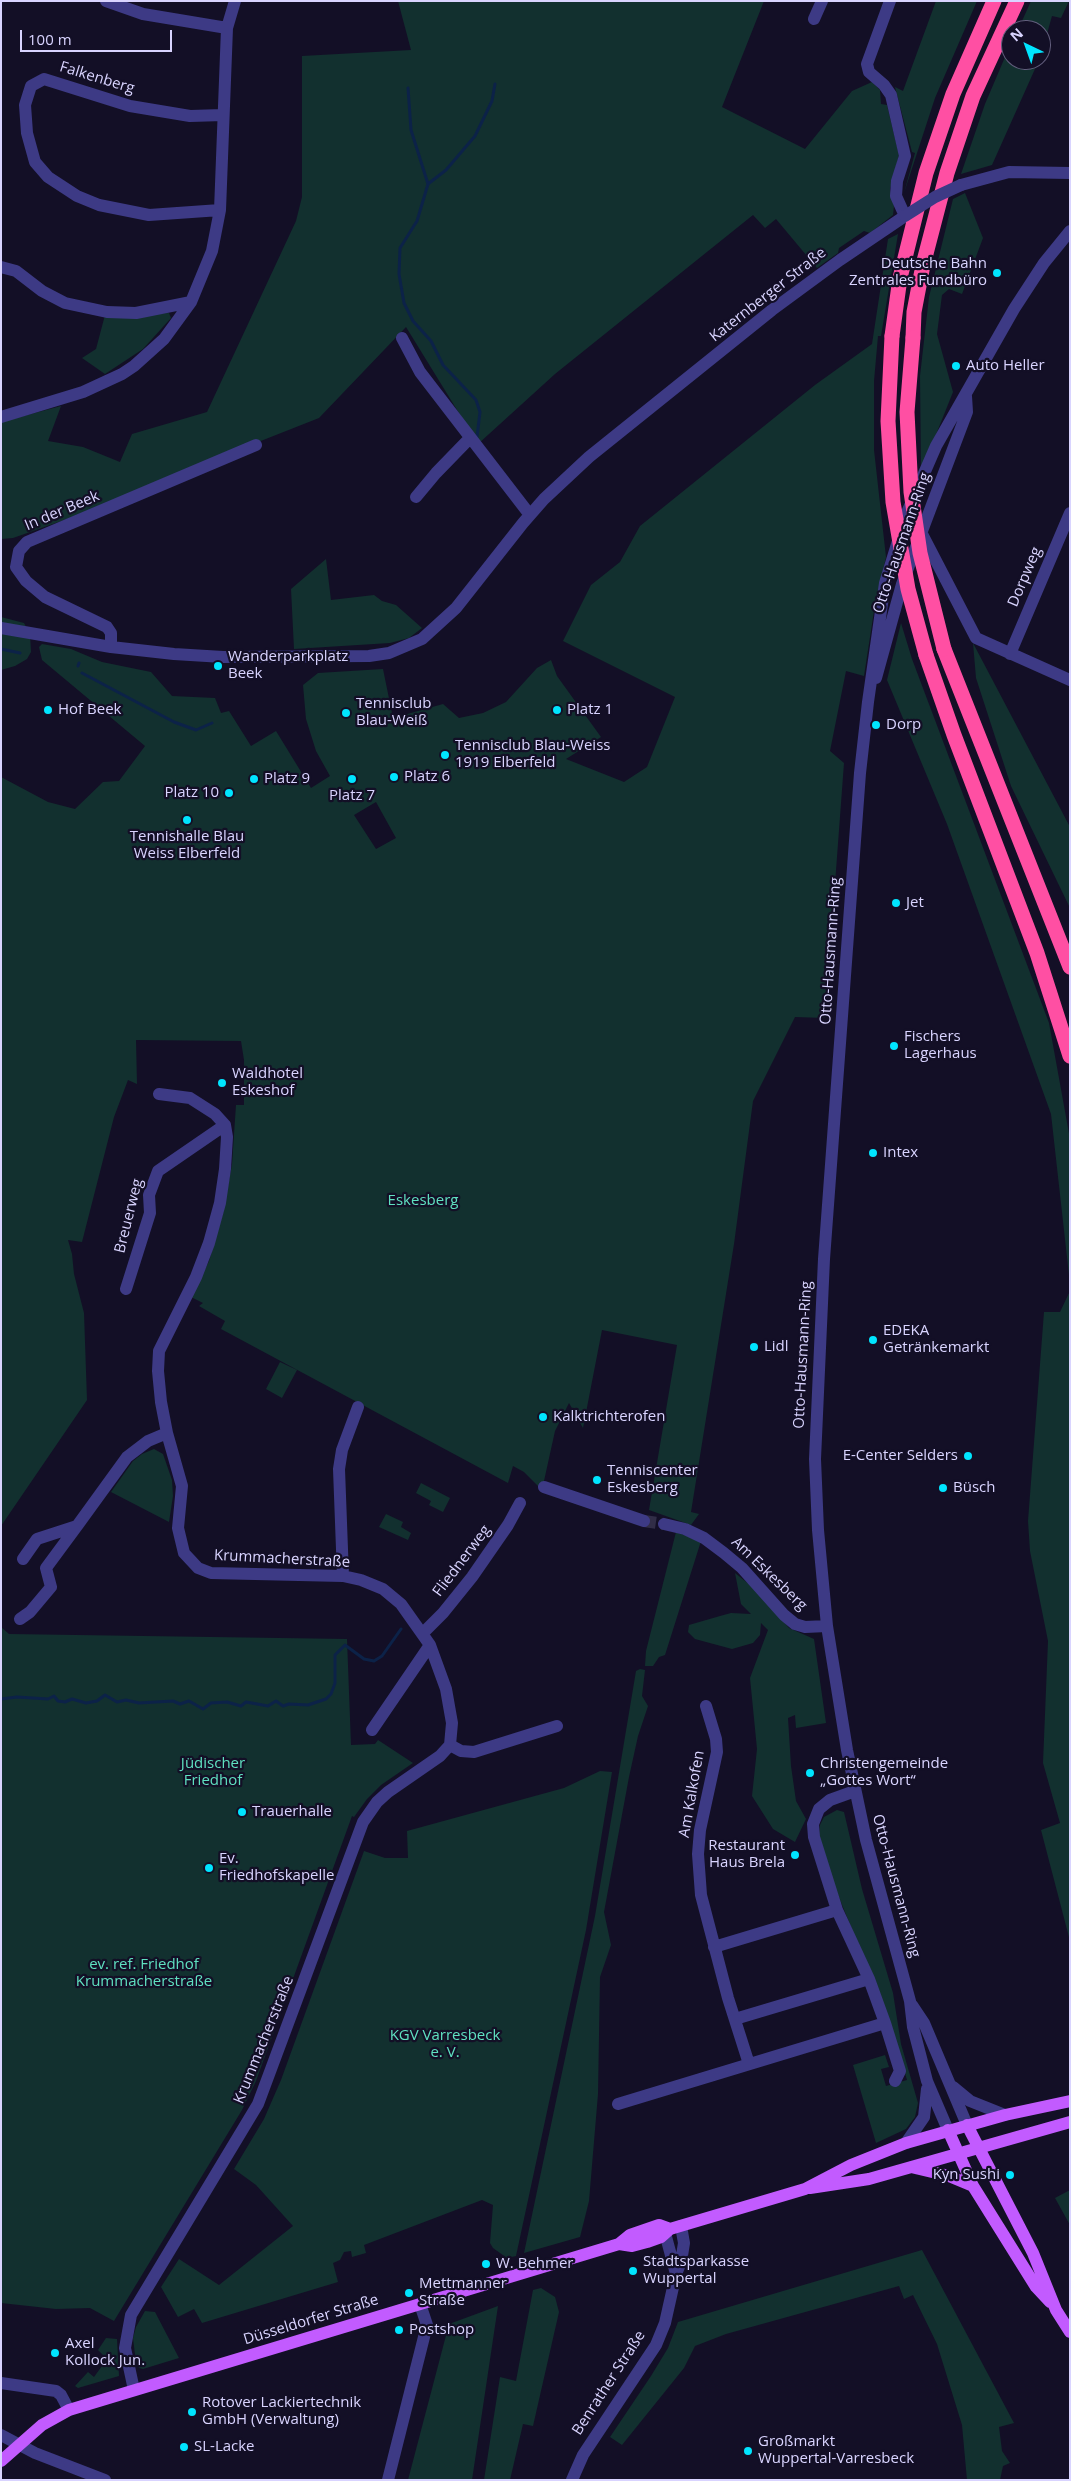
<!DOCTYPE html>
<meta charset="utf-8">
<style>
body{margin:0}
#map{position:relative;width:1071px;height:2481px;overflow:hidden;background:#130f26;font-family:"Open Sans",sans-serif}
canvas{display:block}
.frame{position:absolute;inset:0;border:2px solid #d9d4ff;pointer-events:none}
.north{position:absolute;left:1001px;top:20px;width:50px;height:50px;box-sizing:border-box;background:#130f26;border:1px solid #625e7d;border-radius:50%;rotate:318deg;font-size:14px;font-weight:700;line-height:20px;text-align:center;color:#d9d4ff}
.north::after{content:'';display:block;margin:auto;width:18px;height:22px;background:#00e5ff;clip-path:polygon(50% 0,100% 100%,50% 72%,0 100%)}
.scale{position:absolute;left:20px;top:30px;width:152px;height:22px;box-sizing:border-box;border:2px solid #d9d4ff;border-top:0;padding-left:6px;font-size:15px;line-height:18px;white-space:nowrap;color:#d9d4ff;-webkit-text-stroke:4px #130f26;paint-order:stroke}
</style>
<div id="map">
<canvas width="1071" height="2481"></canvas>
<div class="frame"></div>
<div class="north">N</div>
<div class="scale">100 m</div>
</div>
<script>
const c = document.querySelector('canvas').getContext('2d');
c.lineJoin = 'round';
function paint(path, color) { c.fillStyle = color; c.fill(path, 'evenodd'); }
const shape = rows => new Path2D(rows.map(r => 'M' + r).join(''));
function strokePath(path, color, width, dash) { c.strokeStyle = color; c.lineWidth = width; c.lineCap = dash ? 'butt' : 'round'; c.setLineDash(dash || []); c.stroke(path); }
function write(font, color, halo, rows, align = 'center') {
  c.font = font + ' "Open Sans",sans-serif'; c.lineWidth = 4.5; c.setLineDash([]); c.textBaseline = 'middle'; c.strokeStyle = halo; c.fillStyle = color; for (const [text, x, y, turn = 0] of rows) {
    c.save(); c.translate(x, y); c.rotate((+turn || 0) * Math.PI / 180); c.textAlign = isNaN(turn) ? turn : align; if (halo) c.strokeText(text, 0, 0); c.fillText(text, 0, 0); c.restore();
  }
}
paint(shape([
 [398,1,764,1,722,107,805,149,852,91,872,82,880,90,881,104,887,105,899,155,890,189,894,206,893,215,870,233,864,231,839,248,838,253,817,268,776,219,765,228,753,215,555,374,478,444,406,327,319,418,205,463,127,498,13,538,1,539,1,422,61,406,48,441,83,447,120,462,132,434,207,412,296,221,302,197,302,56,411,50],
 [936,1,977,1,935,98,904,193,915,153,912,152,895,87,903,91],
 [1031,1,1069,1,1061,18,1052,16,1041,55,1041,30,1018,30],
 [1011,43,1011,60,1039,60,992,165,961,174,985,104],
 [965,193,983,238,962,294,949,289,942,295,937,334,953,392,921,472,920,376,929,297,953,199],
 [898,234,881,336,878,336,874,381,874,450,886,557,874,611,864,676,846,671,830,751,844,763,825,1018,795,1017,753,1101,734,1244,691,1512,699,1514,691,1525,649,1510,677,1345,602,1330,583,1428,569,1403,555,1431,542,1490,524,1472,513,1466,508,1483,221,1329,225,1321,199,1306,203,1303,191,1297,209,1261,223,1213,232,1164,236,1105,244,1105,244,1060,241,1041,136,1040,137,1084,128,1080,114,1117,82,1242,68,1240,72,1254,74,1274,84,1313,87,1400,1,1526,1,777,48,802,75,809,103,782,119,781,145,746,42,660,39,647,42,644,71,649,102,662,151,672,172,696,215,698,221,713,229,711,251,746,276,731,311,788,330,776,316,751,306,719,303,685,318,673,383,669,393,718,443,704,459,718,483,713,506,702,537,668,551,660,557,676,601,737,566,759,624,782,647,767,675,697,563,641,591,585,620,562,640,526,815,385,872,344,888,239],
 [376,802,396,838,376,849,354,815],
 [169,313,171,318,143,349,105,374,82,358,96,349,105,315],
 [326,559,331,600,374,595,382,601,396,605,422,628,409,638,390,643,294,649,291,589],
 [1,617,24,623,30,634,31,652,27,659,15,666,1,670],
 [901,623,912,659,1049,1023,1070,1139,1070,1284,1051,1114,947,824,887,680],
 [973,643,1070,827,1070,908,1011,786,976,678],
 [1070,1291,1069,1736,1070,1941,1041,1830,1060,1823,1043,1763,1048,1641,1030,1551,1028,1521,1044,1312,1060,1312],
 [280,1362,297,1370,282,1398,266,1389],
 [154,1449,163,1454,172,1480,173,1496,169,1522,111,1492,133,1461,142,1454],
 [421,1483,450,1498,443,1512,429,1505,431,1501,416,1493],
 [386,1514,403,1522,401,1527,411,1533,408,1540,379,1527],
 [676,1532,701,1541,665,1655,659,1657,653,1666,645,1666,646,1651],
 [735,1573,754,1588,789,1628,814,1639,826,1723,796,1728,795,1715,788,1718,791,1766,796,1801,806,1819,795,1842,773,1829,752,1796,757,1749,750,1678,768,1630,761,1623,760,1635,753,1643,732,1649,695,1639,688,1632,689,1625,720,1616,731,1613,751,1614,741,1604],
 [1,1627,9,1634,347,1639,351,1745,375,1744,378,1740,413,1763,381,1785,367,1799,354,1817,352,1816,256,2081,242,2110,114,2321,90,2308,56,2309,1,2303],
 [640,1669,645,1670,642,1696,648,1706,638,1736,629,1777,604,1912,611,1945,600,1977,598,2094,589,2201,580,2237,524,2253,595,1916,636,1671],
 [600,1771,612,1772,586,1930,516,2256,507,2258,493,2248,490,2243,493,2205,482,2200,364,2245,366,2253,352,2257,351,2251,344,2252,340,2260,333,2263,338,2282,202,2323,194,2309,178,2317,161,2287,179,2259,219,2285,293,2226,256,2185,234,2169,264,2119,281,2080,364,1851,385,1858,408,1858,407,1831,564,1788],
 [837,1810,844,1812,862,1889,893,1993,901,2044,918,2103,915,2117,906,2129,876,2143,853,2065,885,2055,889,2067,881,2069,886,2086,907,2080,891,2025,836,1890,819,1836,820,1825,824,1817],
 [1070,2190,1070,2225,1055,2198],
 [922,2250,1014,2423,999,2427,1002,2451,1010,2463,1003,2466,1000,2480,967,2480,962,2425,937,2344,913,2295,904,2299,899,2286,726,2334,695,2346,684,2368,622,2445,610,2437,651,2376,668,2348,678,2322],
 [541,2288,555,2297,559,2312,533,2426,523,2424,510,2480,484,2480,500,2377,516,2381,533,2290],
 [498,2306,472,2480,408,2480,449,2324],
 [145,2311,155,2312,179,2358,143,2369,139,2368,136,2363,133,2338,136,2327],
 [106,2338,117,2339,119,2376,78,2388,75,2386,88,2372,94,2377,107,2359,98,2350]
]), '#12302f');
strokePath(shape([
 [408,88,411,130,428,184],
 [477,437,480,412,476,400,443,365,431,341,413,321,404,303,399,274,400,248,417,221,428,184,446,170,475,136,492,101,495,84],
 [1,649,20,653],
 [78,666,79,663],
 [82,673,174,722,196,730,212,723],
 [1,1699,17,1697,48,1699,54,1696,58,1701,65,1702,72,1699,86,1703,97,1701,105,1695,117,1702,126,1700,139,1703,173,1701,180,1704,189,1701,203,1709,211,1703,227,1702,241,1706,246,1702,268,1706,276,1701,283,1706,289,1704,308,1705,326,1699,331,1694,335,1683,335,1655,345,1645,364,1659,374,1661,382,1656,401,1629]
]), '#0c2248', 3);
strokePath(shape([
 [644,1521,664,1524]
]), '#312d47', 12, [12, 6]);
strokePath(shape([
 [106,1,143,14,227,28],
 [814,19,822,1],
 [961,185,1009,172,1070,173],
 [220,210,149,215,99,205,77,196,48,177,35,162,27,133,25,105,31,86,44,79,130,106,190,116,223,115],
 [1,267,16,271,42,291,65,303,107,312,136,313,191,302],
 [402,338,420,372,530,515],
 [1,417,83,392,122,374,134,366,164,339,191,302,212,251,220,210,227,28,235,1],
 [416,497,436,473,469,439],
 [921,532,976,638,1070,680],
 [1,628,111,647,174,654,223,657,369,656,389,653,422,639,456,608,523,523,544,499,589,457,772,310,840,260,905,216,896,196,897,181,905,156,891,95,884,85,869,72,867,64,890,1],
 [111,647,111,633,107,627,45,597,26,581,16,567,19,551,27,542,256,445],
 [1010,654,1070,513],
 [876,678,902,584,967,412,966,396],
 [126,1289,150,1213,149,1195,158,1171,225,1125],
 [544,1487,644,1521],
 [664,1524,685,1529,704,1538,724,1553,742,1568,784,1615,795,1624,805,1627,827,1626],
 [23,1559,37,1539,77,1526,127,1457,148,1441,167,1433],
 [343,1576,339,1469,342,1450,358,1407],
 [20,1619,30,1612,51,1587,46,1568,77,1526],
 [423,1633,443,1613,472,1577,508,1525,520,1503],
 [706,1706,716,1739,717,1752,700,1830,698,1854,701,1895,728,1998,749,2064],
 [372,1730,430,1645],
 [450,1745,461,1751,474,1752,557,1726],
 [855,1791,830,1800,819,1809,813,1824,814,1837,837,1910,869,1979,885,2023,900,2071,895,2081],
 [714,1947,837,1910],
 [912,2005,924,2023,967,2125],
 [735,2019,869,1979],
 [953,2087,970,2101,1005,2115],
 [618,2104,885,2023],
 [948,2130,927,2081,913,2027,910,2001,866,1840,847,1750,827,1626,818,1530,815,1459,824,1259,860,773,868,702,885,583,906,515,936,446,1014,309,1044,263,1070,231],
 [906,2143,924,2117,927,2089],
 [665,2233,676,2274,681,2262,684,2243,681,2226],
 [1,2383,56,2391,61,2395,69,2410],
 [134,2390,125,2348,131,2315,258,2104,363,1822,377,1802,388,1792,440,1756,450,1745,452,1723,446,1689,430,1645,401,1604,383,1589,361,1580,343,1576,211,1573,198,1568,184,1553,178,1528,182,1486,167,1433,161,1402,158,1371,159,1351,196,1277,209,1243,220,1203,225,1169,227,1137,225,1125,215,1114,190,1098,159,1094],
 [1,2435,35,2453,105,2480],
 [388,2480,427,2325,420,2304],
 [572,2480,583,2455,656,2345,665,2323,676,2274]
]), '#3d3a85', 12);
strokePath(shape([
 [967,2125,1033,2253,1056,2310,1070,2332],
 [948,2130,973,2186,1036,2287,1050,2302],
 [911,2167,949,2176,973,2186],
 [810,2188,869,2179,1070,2122],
 [619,2244,632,2246,647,2242,661,2237,670,2229,805,2189,851,2165,906,2143,1005,2115,1070,2101],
 [1,2461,42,2425,69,2410,619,2244,630,2235,659,2225,670,2229]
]), '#c25bff', 12);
strokePath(shape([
 [892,336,900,278,926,173,953,94,994,1],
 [913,338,914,312,923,265,947,173,973,96,1017,1],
 [944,649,1070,967],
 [926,655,954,735,1037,953,1070,1056]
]), '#ff4fa3', 15);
strokePath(shape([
 [905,216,935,197,961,185]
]), '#3d3a85', 12);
strokePath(shape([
 [892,336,888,421,893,502,908,589,926,655],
 [913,338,907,412,911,492,920,553,944,649]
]), '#ff4fa3', 15);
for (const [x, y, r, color] of [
 [997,273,5,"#00e5ff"],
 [956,366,5,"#00e5ff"],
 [218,666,5,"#00e5ff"],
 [48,710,5,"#00e5ff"],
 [557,710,5,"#00e5ff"],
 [346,713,5,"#00e5ff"],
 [876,725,5,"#00e5ff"],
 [445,755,5,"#00e5ff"],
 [394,777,5,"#00e5ff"],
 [254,779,5,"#00e5ff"],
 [352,779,5,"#00e5ff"],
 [229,793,5,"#00e5ff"],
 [187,820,5,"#00e5ff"],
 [896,903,5,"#00e5ff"],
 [894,1046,5,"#00e5ff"],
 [222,1083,5,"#00e5ff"],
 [873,1153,5,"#00e5ff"],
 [873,1340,5,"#00e5ff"],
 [754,1347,5,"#00e5ff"],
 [543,1417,5,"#00e5ff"],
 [968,1456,5,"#00e5ff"],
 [597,1480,5,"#00e5ff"],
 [943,1488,5,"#00e5ff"],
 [810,1773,5,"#00e5ff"],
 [242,1812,5,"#00e5ff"],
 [795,1855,5,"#00e5ff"],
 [209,1868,5,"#00e5ff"],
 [1010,2175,5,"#00e5ff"],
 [486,2264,5,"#00e5ff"],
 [633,2271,5,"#00e5ff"],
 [409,2293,5,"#00e5ff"],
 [399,2330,5,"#00e5ff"],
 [55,2353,5,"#00e5ff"],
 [192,2412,5,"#00e5ff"],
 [184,2447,5,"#00e5ff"],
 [748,2451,5,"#00e5ff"]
]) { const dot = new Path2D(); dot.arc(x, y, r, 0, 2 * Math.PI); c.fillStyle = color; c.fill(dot); strokePath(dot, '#130f26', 2); }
write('15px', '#d9d4ff', '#130f26', [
 ["Falkenberg",97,78,17],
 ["Katernberger Straße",768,295,-38],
 ["In der Beek",62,511,-23],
 ["Otto-Hausmann-Ring",902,543,-71],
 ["Dorpweg",1025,577,-67],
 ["Otto-Hausmann-Ring",831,951,-86],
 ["Breuerweg",129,1216,-76],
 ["Otto-Hausmann-Ring",803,1355,-87],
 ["Krummacherstraße",282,1559,3],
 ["Fliednerweg",462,1561,-53],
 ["Am Eskesberg",769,1574,44],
 ["Am Kalkofen",692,1794,-80],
 ["Otto-Hausmann-Ring",896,1886,75],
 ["Krummacherstraße",264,2040,-68],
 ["Düsseldorfer Straße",311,2320,-17],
 ["Benrather Straße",609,2383,-57]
]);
write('15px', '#d9d4ff', '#130f26', [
 ["Deutsche Bahn",987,264,"right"],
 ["Zentrales Fundbüro",987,281,"right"],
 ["Auto Heller",966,366],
 ["Wanderparkplatz",228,657],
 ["Beek",228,674],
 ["Tennisclub",356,704],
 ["Blau-Weiß",356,721],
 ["Hof Beek",58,710],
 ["Platz 1",567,710],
 ["Dorp",886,725],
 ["Tennisclub Blau-Weiss",455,746],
 ["1919 Elberfeld",455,763],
 ["Platz 6",404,777],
 ["Platz 9",264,779],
 ["Platz 10",219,793,"right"],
 ["Platz 7",352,796,"center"],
 ["Tennishalle Blau",187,837,"center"],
 ["Weiss Elberfeld",187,854,"center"],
 ["Jet",906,903],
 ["Fischers",904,1037],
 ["Lagerhaus",904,1054],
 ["Waldhotel",232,1074],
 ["Eskeshof",232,1091],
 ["Intex",883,1153],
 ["EDEKA",883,1331],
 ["Getränkemarkt",883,1348],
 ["Lidl",764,1347],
 ["Kalktrichterofen",553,1417],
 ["E-Center Selders",958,1456,"right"],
 ["Tenniscenter",607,1471],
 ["Eskesberg",607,1488],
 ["Büsch",953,1488],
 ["Christengemeinde",820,1764],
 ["„Gottes Wort“",820,1781],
 ["Trauerhalle",252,1812],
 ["Restaurant",785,1846,"right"],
 ["Haus Brela",785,1863,"right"],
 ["Ev.",219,1859],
 ["Friedhofskapelle",219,1876],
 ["Kyn Sushi",1000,2175,"right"],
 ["Stadtsparkasse",643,2262],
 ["Wuppertal",643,2279],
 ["W. Behmer",496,2264],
 ["Mettmanner",419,2284],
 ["Straße",419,2301],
 ["Postshop",409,2330],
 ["Axel",65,2344],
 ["Kollock Jun.",65,2361],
 ["Rotover Lackiertechnik",202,2403],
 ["GmbH (Verwaltung)",202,2420],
 ["Großmarkt",758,2442],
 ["Wuppertal-Varresbeck",758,2459],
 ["SL-Lacke",194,2447]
], 'left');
write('15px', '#5fe0c0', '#130f26', [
 ["Eskesberg",423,1201],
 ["Jüdischer",213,1764],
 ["Friedhof",213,1781],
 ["ev. ref. Friedhof",144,1965],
 ["Krummacherstraße",144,1982],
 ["KGV Varresbeck",445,2036],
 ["e. V.",445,2053]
]);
</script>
